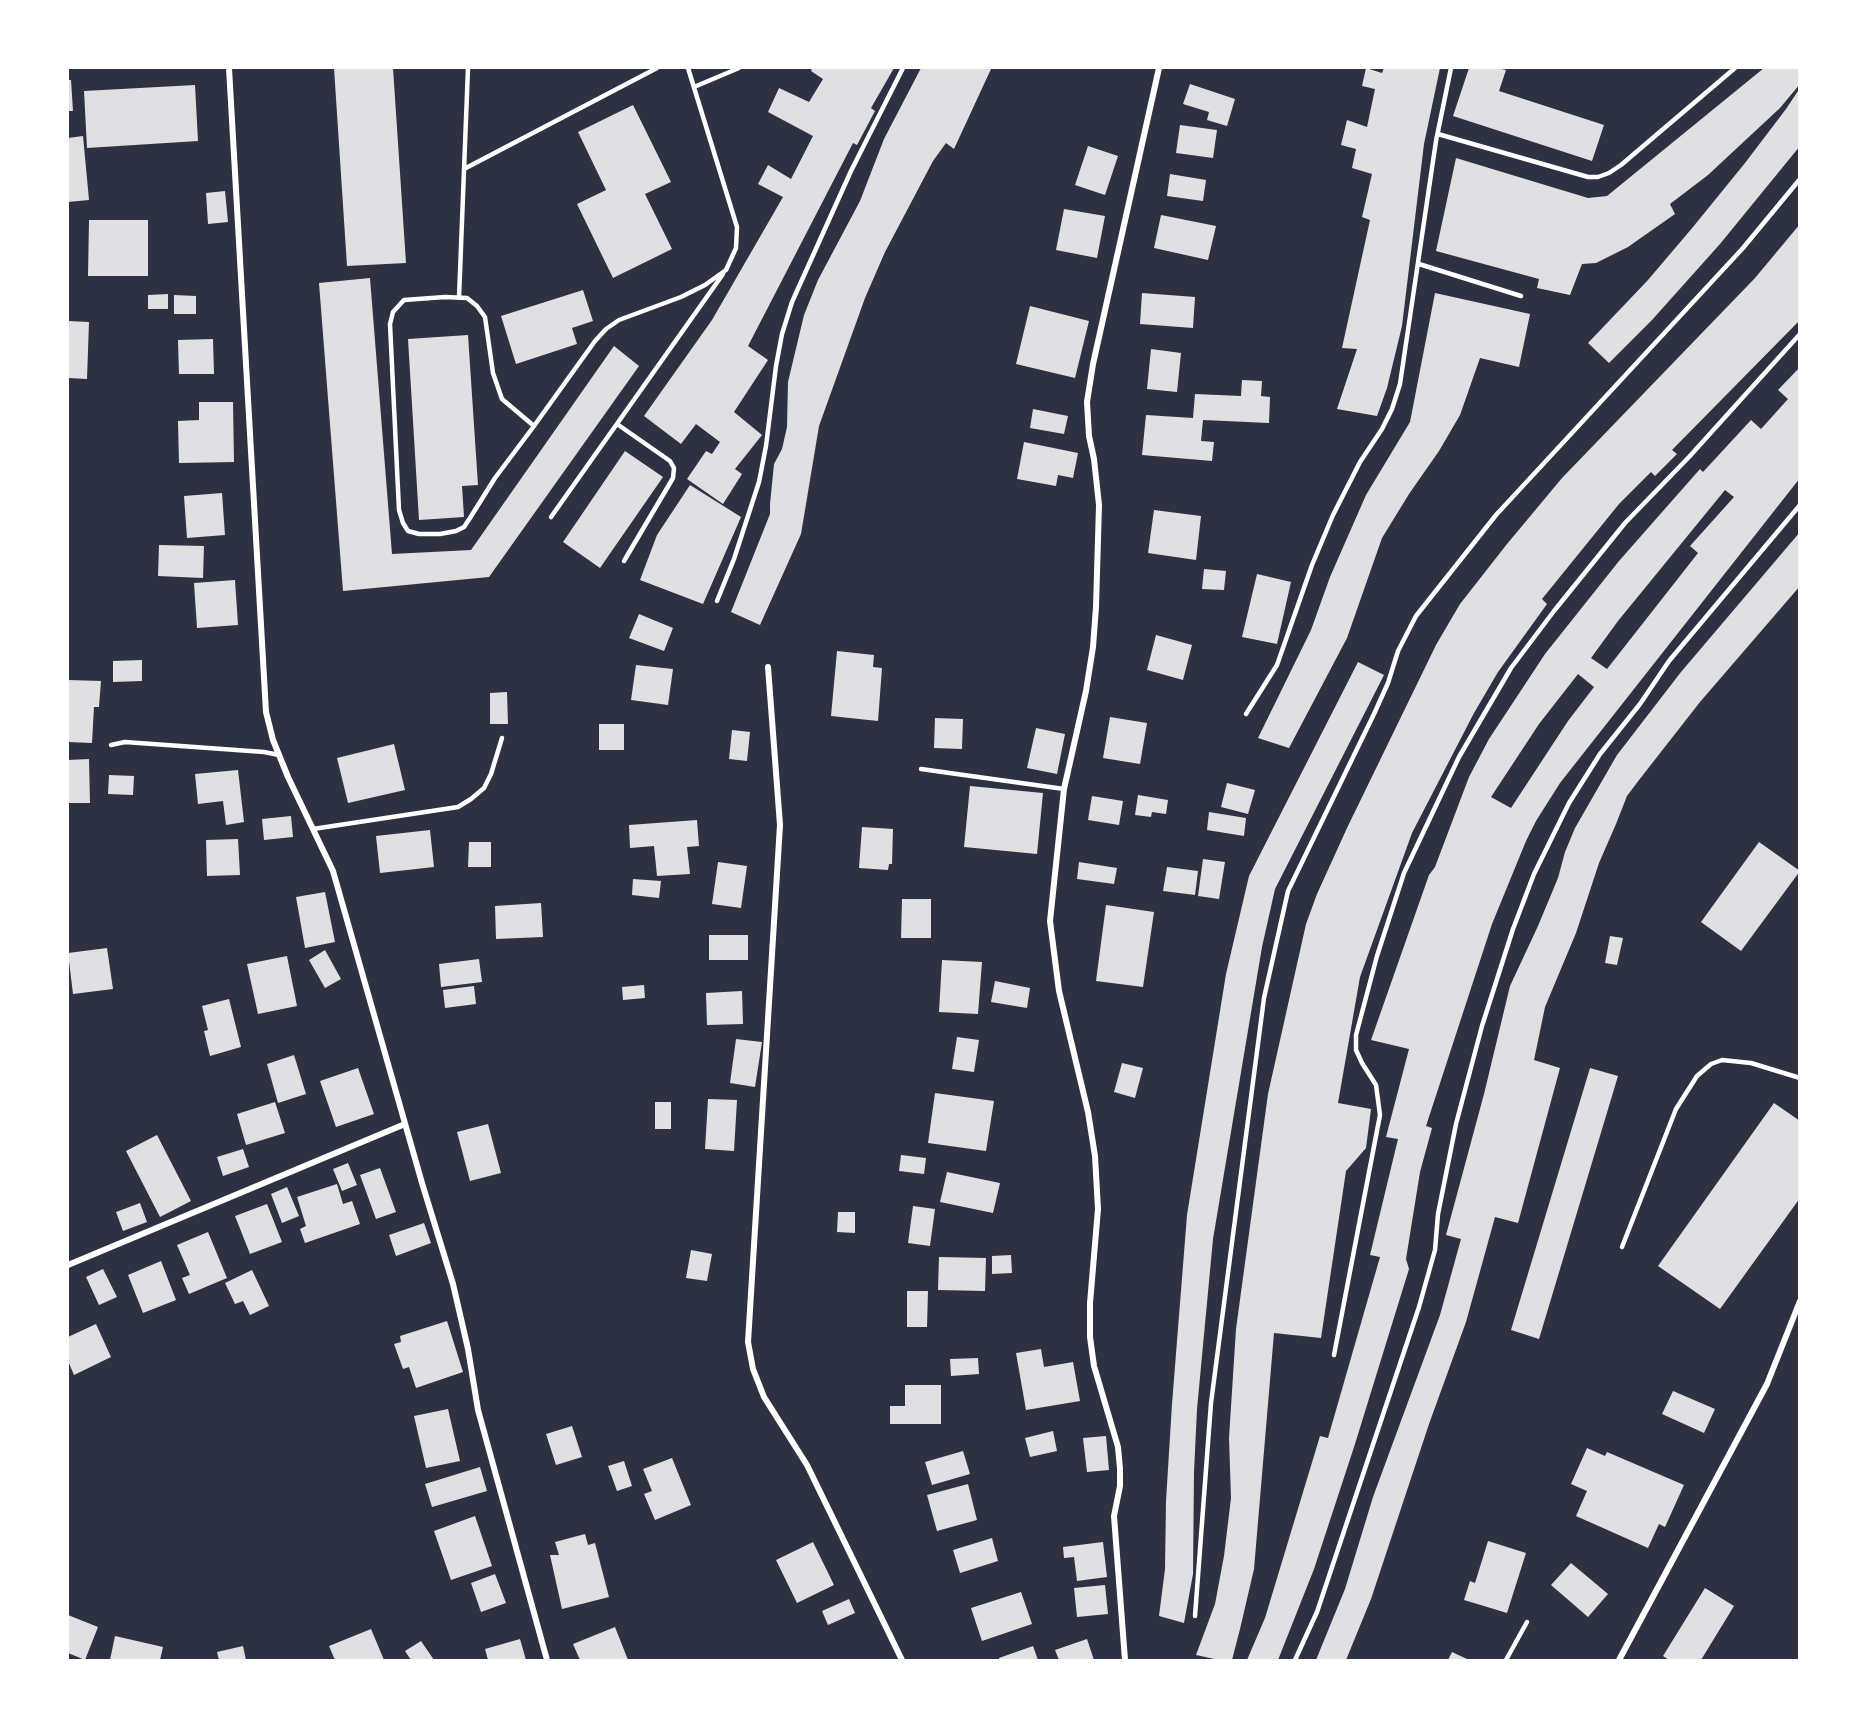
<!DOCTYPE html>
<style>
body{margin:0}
#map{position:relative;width:1867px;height:1728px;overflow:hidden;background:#2d3142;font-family:"PT Sans",sans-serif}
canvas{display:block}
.frame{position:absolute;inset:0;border:69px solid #fff;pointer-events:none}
</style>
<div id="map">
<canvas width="1867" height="1728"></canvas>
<div class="frame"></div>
</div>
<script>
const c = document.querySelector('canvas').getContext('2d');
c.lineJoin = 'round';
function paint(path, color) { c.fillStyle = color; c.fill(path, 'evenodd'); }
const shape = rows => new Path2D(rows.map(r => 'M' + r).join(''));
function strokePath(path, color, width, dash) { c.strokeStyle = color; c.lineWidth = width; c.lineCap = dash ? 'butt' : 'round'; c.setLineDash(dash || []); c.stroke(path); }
paint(shape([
 [334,68,393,68,406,263,347,266],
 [812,68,894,68,871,108,875,111,857,145,853,143,748,346,768,360,734,412,762,435,735,469,742,474,723,504,687,479,706,451,712,454,720,442,696,424,681,444,644,416,712,320,783,197,758,184,768,165,791,179,813,136,768,112,779,88,809,102,823,79,811,71],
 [921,68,987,68,991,69,954,149,946,143,933,161,885,252,865,298,819,426,801,534,760,625,731,612,770,514,770,504,774,464,782,449,787,427,788,382,804,315,818,280,860,201,884,139],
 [1366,68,1382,73,1384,68,1440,68,1424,144,1402,326,1387,388,1377,416,1337,409,1357,349,1342,348,1370,220,1362,217,1372,174,1352,168,1356,149,1341,145,1347,120,1367,127,1375,89,1362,86],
 [1469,68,1497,68,1506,70,1499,91,1604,125,1592,161,1453,116],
 [1764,68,1800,68,1800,84,1780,108,1708,175,1670,204,1675,214,1628,247,1596,263,1582,264,1570,295,1537,288,1539,279,1436,251,1456,158,1588,198,1607,196],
 [68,80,71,80,73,111,68,111],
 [1190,84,1235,99,1227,126,1207,120,1209,112,1183,104],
 [195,85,198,141,87,148,84,91],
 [1800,88,1800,146,1720,244,1652,320,1609,363,1588,343,1648,280,1693,227,1745,163,1786,109],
 [633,105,671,182,645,194,672,249,613,278,577,204,606,190,578,132],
 [1180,125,1217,130,1213,158,1176,153],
 [83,136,89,200,68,202,68,138],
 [1088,146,1118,156,1105,195,1075,185],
 [1170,174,1206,180,1203,201,1167,196],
 [225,191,228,222,208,224,206,193],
 [1064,209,1105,216,1097,258,1056,250],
 [1161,215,1216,226,1208,260,1154,248],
 [89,220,148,220,148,276,88,276],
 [1800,224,1800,320,1672,450,1677,454,1655,476,1651,472,1619,504,1542,599,1547,604,1498,672,1474,713,1412,833,1360,977,1338,1103,1371,1109,1366,1148,1346,1171,1321,1338,1274,1333,1254,1569,1240,1629,1232,1660,1219,1660,1196,1655,1215,1604,1224,1556,1231,1498,1229,1438,1236,1329,1268,1094,1306,924,1317,894,1347,828,1436,645,1460,604,1507,544,1562,478,1755,278],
 [370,278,392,554,471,550,614,346,639,366,489,577,343,591,319,283],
 [583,290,593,321,572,328,577,344,516,364,501,316],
 [1142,293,1195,297,1193,328,1140,324],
 [1435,293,1530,314,1519,367,1480,358,1460,415,1439,451,1409,494,1382,538,1347,638,1289,748,1258,738,1311,630,1330,577,1366,495,1410,422],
 [168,294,168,309,148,309,148,295],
 [174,295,196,296,196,314,174,314],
 [1030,306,1089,321,1075,378,1016,364],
 [68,321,89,322,87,379,68,378],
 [468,335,478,485,462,486,464,517,419,520,408,339],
 [213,339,214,374,179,374,178,340],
 [1151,349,1181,353,1177,392,1147,389],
 [1800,367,1800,478,1560,783,1536,821,1526,841,1492,924,1426,1126,1432,1128,1420,1172,1406,1259,1409,1269,1355,1444,1314,1569,1278,1660,1247,1660,1265,1618,1320,1436,1328,1438,1380,1257,1370,1255,1398,1139,1386,1137,1409,1049,1371,1040,1429,875,1435,867,1469,777,1489,739,1545,654,1619,561,1700,469,1703,472,1751,420,1761,429,1788,399,1778,390],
 [1725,490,1734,497,1690,546,1698,553,1607,669,1591,658,1618,621],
 [1578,674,1594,687,1568,721,1511,808,1491,797,1539,724],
 [1242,380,1262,381,1261,396,1270,397,1269,423,1203,420,1201,441,1214,442,1212,461,1142,455,1146,415,1193,418,1195,394,1241,396],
 [199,402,233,402,234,462,179,463,178,421,199,420],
 [1033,409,1068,416,1064,434,1030,428],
 [1024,442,1078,453,1073,478,1058,475,1056,486,1017,479],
 [625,451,663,477,600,568,563,542],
 [690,485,741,517,703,604,640,580,657,535],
 [222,493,225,535,187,538,184,496],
 [1154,510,1201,516,1196,560,1148,553],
 [1800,532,1800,586,1700,702,1639,780,1627,796,1616,824,1599,863,1576,933,1545,1007,1534,1060,1560,1068,1518,1223,1495,1217,1466,1322,1429,1424,1371,1599,1346,1660,1316,1660,1345,1589,1373,1497,1440,1315,1461,1239,1446,1235,1484,1094,1510,986,1538,926,1558,878,1565,852,1575,828,1617,755,1681,672],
 [159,545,204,546,203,578,158,576],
 [1204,569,1226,571,1224,590,1202,589],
 [1257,574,1291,582,1277,644,1242,637],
 [235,580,238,625,197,628,194,583],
 [639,614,673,628,664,651,629,638],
 [1156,635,1192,645,1183,680,1147,670],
 [837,651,874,655,873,667,882,668,878,721,831,716],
 [142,660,142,681,113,682,113,661],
 [1358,662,1384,675,1275,889,1262,947,1213,1239,1197,1409,1194,1472,1193,1574,1184,1623,1159,1616,1165,1569,1166,1501,1172,1404,1187,1215,1226,974,1249,876],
 [636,665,673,669,668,705,631,700],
 [68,680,101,681,99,707,94,707,92,743,68,742],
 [507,692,508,724,490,724,490,693],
 [1110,717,1147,723,1140,764,1103,758],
 [935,718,963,719,962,749,934,748],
 [599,724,624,724,624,750,599,750],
 [1036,728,1065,734,1057,774,1027,768],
 [732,730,750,732,747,761,729,759],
 [394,744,405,790,348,803,337,758],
 [89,759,90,803,68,803,68,760],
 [238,770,244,822,226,825,223,801,198,804,195,774],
 [109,775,134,776,133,795,108,794],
 [1227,783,1255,790,1248,814,1221,807],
 [970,786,1043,793,1037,854,964,847],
 [1138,795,1168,800,1166,814,1152,812,1151,817,1135,815],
 [1092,796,1123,801,1119,825,1088,820],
 [1209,812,1246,818,1244,836,1207,830],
 [291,816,293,837,264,840,262,819],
 [697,820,699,846,687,847,690,874,657,876,654,846,630,848,629,825],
 [862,827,893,829,892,864,889,864,888,870,859,868],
 [430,830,434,867,380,873,376,836],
 [238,839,240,875,207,876,206,840],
 [469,842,491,842,491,867,468,867],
 [1759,842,1800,871,1741,951,1701,922],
 [1203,859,1225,862,1219,899,1198,896],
 [718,862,747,866,741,908,712,904],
 [1079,862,1117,868,1114,884,1077,879],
 [1167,867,1198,871,1195,895,1163,891],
 [633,879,661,881,659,898,632,895],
 [325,892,335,942,305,948,296,897],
 [902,899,931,899,931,938,901,938],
 [541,903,543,937,496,939,495,906],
 [1106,905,1154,912,1143,987,1096,981],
 [709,935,748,935,748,960,709,960],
 [1610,936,1623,938,1617,965,1605,963],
 [107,948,113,989,73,994,68,953],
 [325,950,341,979,325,988,309,960],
 [287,956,297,1006,258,1014,247,964],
 [479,959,482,982,441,987,439,964],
 [942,960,982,962,978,1014,939,1012],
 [995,981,1030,988,1027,1008,991,1002],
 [644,985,645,998,623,1000,622,987],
 [474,986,476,1004,445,1008,443,990],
 [742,991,743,1024,707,1025,706,993],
 [229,999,241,1047,210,1056,204,1031,208,1030,202,1006],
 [957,1037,979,1040,974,1072,952,1069],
 [736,1039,762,1042,755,1087,730,1083],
 [294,1055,306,1094,278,1103,267,1064],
 [1122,1063,1143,1068,1135,1098,1114,1092],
 [358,1068,374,1114,336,1127,320,1081],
 [1590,1068,1618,1076,1539,1339,1511,1330],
 [935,1093,994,1101,986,1151,928,1143],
 [708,1099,737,1100,734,1151,705,1149],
 [275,1102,285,1133,246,1145,237,1114],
 [655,1102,671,1102,671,1129,655,1129],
 [1774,1103,1800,1121,1800,1198,1720,1309,1658,1266],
 [488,1124,501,1173,470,1181,457,1132],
 [157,1135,191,1201,160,1217,126,1151],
 [243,1149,249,1167,223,1176,217,1157],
 [901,1155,926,1158,924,1174,899,1171],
 [348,1163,357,1185,342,1191,333,1169],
 [380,1168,396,1212,376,1219,360,1175],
 [947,1172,1000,1183,993,1213,940,1202],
 [337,1184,343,1204,352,1201,360,1224,305,1243,300,1229,306,1226,297,1197],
 [287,1187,299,1216,282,1223,271,1194],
 [140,1203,147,1222,123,1231,116,1212],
 [267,1204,282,1242,250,1254,235,1216],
 [913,1206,935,1209,930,1246,908,1243],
 [838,1212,855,1212,855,1233,837,1232],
 [424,1223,431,1243,396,1256,389,1235],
 [208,1232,227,1278,189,1294,182,1278,190,1275,177,1245],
 [691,1250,712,1254,707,1281,686,1278],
 [1011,1255,1012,1273,992,1274,992,1256],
 [939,1257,986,1258,985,1291,938,1290],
 [161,1261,176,1300,143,1313,128,1275],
 [103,1269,117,1297,99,1305,86,1277],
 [252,1270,269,1306,250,1315,243,1301,235,1304,225,1283],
 [907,1291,928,1291,927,1327,907,1327],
 [447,1321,463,1372,416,1388,409,1367,403,1369,394,1344,401,1342,400,1336],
 [96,1324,111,1357,74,1375,68,1361,68,1337],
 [1041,1349,1044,1367,1073,1362,1080,1401,1026,1410,1016,1353],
 [978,1358,979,1374,951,1376,950,1359],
 [905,1385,941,1385,941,1424,890,1424,890,1406,905,1406],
 [1673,1391,1715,1409,1704,1433,1662,1414],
 [448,1409,460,1461,426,1468,414,1416],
 [572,1426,582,1457,556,1465,546,1434],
 [1053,1431,1057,1451,1030,1457,1025,1438],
 [1106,1436,1109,1470,1087,1472,1083,1438],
 [1587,1448,1605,1456,1607,1452,1684,1485,1665,1527,1659,1524,1648,1548,1576,1516,1587,1491,1571,1484],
 [963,1451,970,1474,932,1485,925,1462],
 [672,1458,691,1505,655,1520,644,1494,652,1491,643,1469],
 [624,1461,632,1486,617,1491,608,1466],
 [480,1467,487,1491,432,1507,425,1484],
 [968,1484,977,1520,937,1531,927,1495],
 [475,1516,492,1566,451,1580,434,1531],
 [585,1534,588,1545,595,1543,609,1597,562,1609,550,1555,559,1555,555,1542],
 [992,1538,998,1561,960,1573,953,1550],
 [1488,1541,1526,1553,1507,1613,1464,1600,1470,1581,1475,1583],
 [813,1542,834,1585,797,1603,776,1560],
 [1103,1542,1107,1577,1077,1581,1074,1557,1064,1558,1063,1547],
 [1571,1563,1608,1594,1588,1617,1551,1585],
 [495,1574,506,1603,481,1612,471,1583],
 [1105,1585,1108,1614,1077,1617,1074,1588],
 [1705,1588,1734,1606,1701,1660,1669,1660,1663,1656],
 [1021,1592,1032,1624,982,1641,971,1608],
 [849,1599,855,1613,828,1625,822,1611],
 [68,1615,98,1627,85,1660,68,1653],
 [615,1627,628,1660,580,1660,573,1644],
 [371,1629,384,1660,335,1660,329,1646],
 [115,1636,163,1647,160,1660,110,1660],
 [520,1639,526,1660,488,1660,485,1649],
 [1087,1639,1094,1660,1059,1660,1055,1650],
 [421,1641,434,1660,411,1660,405,1651],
 [243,1646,246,1660,219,1660,217,1652],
 [1033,1646,1038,1660,999,1660,999,1658],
 [1452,1652,1469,1660,1448,1660]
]), '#e0e0e3');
strokePath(shape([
 [694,87,739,68],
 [1438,134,1588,177,1598,177,1609,173,1621,165,1735,68],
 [464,169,657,68],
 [1419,264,1521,296],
 [459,298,468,68],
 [617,424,670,461,674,468,673,478,624,561],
 [534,426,502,399,493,373,485,317,477,306,467,298,445,297,404,300,393,312,390,324,399,510,403,523,408,531,419,534,440,534,456,531,464,527,470,518,495,478,534,426,595,341,606,329,619,320,681,297,705,285,726,270,736,248,737,227,688,68],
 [551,517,723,274],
 [717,601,734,559,759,482,766,446,776,366,782,334,792,302,851,171,903,68],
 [1246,714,1277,665,1312,565,1333,515,1360,462,1382,429,1392,409,1400,384,1436,141,1451,68],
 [111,745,125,742,264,752,279,755],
 [921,769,1064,789],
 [313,829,458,807,471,799,484,788,491,774,502,738],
 [1622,1247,1676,1109,1697,1076,1711,1064,1722,1060,1751,1063,1800,1078],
 [1334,1355,1380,1115,1376,1085,1362,1063,1356,1050,1356,1035,1377,956,1404,873,1459,757,1511,668,1554,611,1625,523,1689,457,1800,334],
 [1195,1616,1211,1403,1264,998,1288,891,1374,714,1388,683,1398,651,1416,616,1496,515,1743,248,1800,179],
 [1295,1660,1317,1612,1419,1307,1435,1250,1438,1214,1456,1124,1482,1026,1513,929,1534,874,1569,803,1600,754,1640,704,1669,661,1800,505],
 [1506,1660,1527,1622]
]), '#fff', 4.5);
strokePath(shape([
 [229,68,266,712,273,740,288,777,333,871,422,1183,453,1284,468,1349,478,1410,547,1660],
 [768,667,780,825,748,1342,753,1369,764,1397,807,1465,902,1660],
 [68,1265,405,1124],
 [1125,1660,1114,1516,1120,1486,1120,1469,1118,1447,1094,1366,1090,1337,1090,1303,1098,1209,1095,1156,1088,1112,1059,991,1050,921,1064,789,1086,691,1093,647,1096,607,1099,505,1094,459,1089,436,1087,402,1093,364,1159,68],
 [1619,1660,1767,1384,1800,1301]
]), '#fff', 6);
</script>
